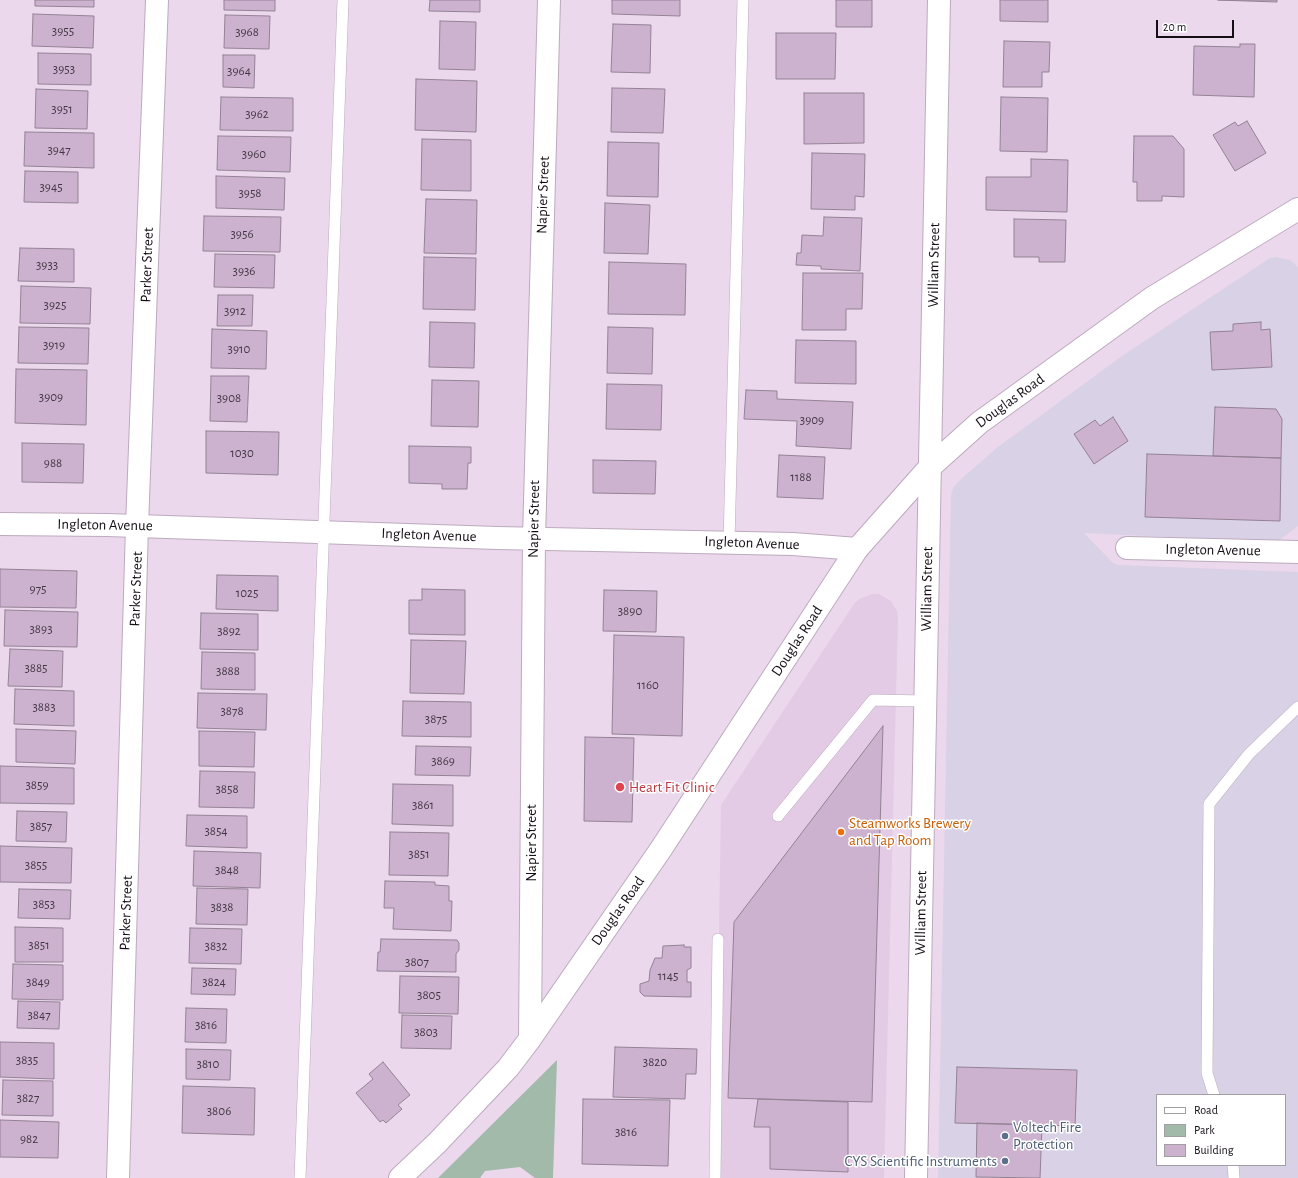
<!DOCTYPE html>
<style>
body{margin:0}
#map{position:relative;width:1298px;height:1178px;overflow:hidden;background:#ebd8ed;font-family:"Alegreya Sans",sans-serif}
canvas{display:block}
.legend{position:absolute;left:1156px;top:1094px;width:130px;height:72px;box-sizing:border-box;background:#fff;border:1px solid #a19fa1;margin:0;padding:5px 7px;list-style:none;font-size:12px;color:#140e15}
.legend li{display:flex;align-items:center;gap:8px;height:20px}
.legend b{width:20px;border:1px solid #a19fa1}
.scale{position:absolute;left:1156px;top:20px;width:78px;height:18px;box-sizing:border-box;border:2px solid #140e15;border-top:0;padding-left:5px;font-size:12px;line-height:14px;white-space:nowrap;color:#140e15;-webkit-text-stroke:3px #fff;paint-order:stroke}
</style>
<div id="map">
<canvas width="1298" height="1178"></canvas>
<ul class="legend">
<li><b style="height:5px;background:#fff"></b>Road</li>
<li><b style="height:11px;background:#a1baa9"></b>Park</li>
<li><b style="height:11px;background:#cdb2cf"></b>Building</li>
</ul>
<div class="scale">20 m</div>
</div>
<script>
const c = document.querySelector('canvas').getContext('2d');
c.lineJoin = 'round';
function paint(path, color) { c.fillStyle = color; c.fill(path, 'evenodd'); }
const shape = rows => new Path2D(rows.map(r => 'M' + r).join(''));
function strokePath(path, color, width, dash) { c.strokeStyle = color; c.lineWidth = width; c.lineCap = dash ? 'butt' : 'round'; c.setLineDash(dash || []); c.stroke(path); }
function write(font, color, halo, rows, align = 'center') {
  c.font = font + ' "Alegreya Sans",sans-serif'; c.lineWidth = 3; c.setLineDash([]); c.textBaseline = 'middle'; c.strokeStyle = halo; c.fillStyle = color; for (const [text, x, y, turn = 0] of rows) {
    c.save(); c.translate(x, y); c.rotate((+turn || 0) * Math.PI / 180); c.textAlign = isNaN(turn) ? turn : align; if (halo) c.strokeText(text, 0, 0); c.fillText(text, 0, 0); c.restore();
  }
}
paint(shape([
 [872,594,879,594,891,601,897,611,898,618,884,1178,715,1178,721,805,854,604,859,599]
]), '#e3cbe5');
paint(shape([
 [1276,257,1290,260,1298,267,1298,526,1277,542,1084,533,1113,563,1118,565,1298,572,1298,1178,938,1178,951,495,953,488,960,480,998,447,1122,356,1270,258],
 [1157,1095,1285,1095,1285,1165,1157,1165]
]), '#d9d1e6');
paint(shape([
 [557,1060,553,1178,535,1178,520,1167,485,1171,480,1178,438,1178]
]), '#a1baa9');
const building = shape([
 [35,0,94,0,94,7,35,6,35,0],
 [224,0,275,0,275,11,224,10,224,0],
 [430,0,480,0,480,12,429,11,430,0],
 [612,0,680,0,680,16,612,14,612,0],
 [836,0,872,0,872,27,836,27,836,0],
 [1000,0,1048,0,1048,22,1000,21,1000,0],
 [1218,0,1277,0,1277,2,1218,0],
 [33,14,94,16,93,48,32,46,33,14],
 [225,15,270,16,269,49,224,48,225,15],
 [440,21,476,22,475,70,439,69,440,21],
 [613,24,651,25,650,73,611,72,613,24],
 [776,33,836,33,835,79,776,79,776,33],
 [1004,41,1050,42,1049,72,1042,72,1042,87,1003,87,1004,41],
 [1240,44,1255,44,1254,97,1193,95,1194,46,1240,47,1240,44],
 [38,53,91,54,91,85,38,84,38,53],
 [223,55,255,55,254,88,223,87,223,55],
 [416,79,477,81,476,132,415,130,416,79],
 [612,88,665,89,663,133,611,132,612,88],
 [36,89,88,91,87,129,35,128,36,89],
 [804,93,864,93,864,143,804,144,804,93],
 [221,97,293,98,293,131,220,130,221,97],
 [1001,97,1048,98,1047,152,1000,151,1001,97],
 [1247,121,1266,153,1235,171,1213,135,1235,122,1238,126,1247,121],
 [25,132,94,133,94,168,24,166,25,132],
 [218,136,291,137,290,172,217,170,218,136],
 [1134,136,1173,136,1184,149,1184,197,1162,196,1162,201,1137,201,1137,182,1133,182,1134,136],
 [422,139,471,140,471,191,421,190,422,139],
 [608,142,659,143,658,197,607,196,608,142],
 [812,153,865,154,864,197,855,196,855,210,811,209,812,153],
 [1031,159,1068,160,1067,212,986,210,986,177,1031,177,1031,159],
 [25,171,78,172,78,203,24,202,25,171],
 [216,176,285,178,284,210,216,208,216,176],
 [426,199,477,200,476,254,424,253,426,199],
 [605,203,650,205,648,254,604,253,605,203],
 [204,216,281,217,280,252,203,251,204,216],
 [824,217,862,218,860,271,821,269,821,266,796,265,797,253,801,253,802,235,823,236,824,217],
 [1014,219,1066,220,1065,262,1039,262,1039,257,1014,257,1014,219],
 [20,248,74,249,74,282,18,281,20,248],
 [215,254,275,255,274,288,214,287,215,254],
 [424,257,476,258,475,310,423,309,424,257],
 [609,262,686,264,685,315,608,314,609,262],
 [803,273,863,273,862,309,846,309,846,330,802,330,803,273],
 [21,286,91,288,90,324,20,323,21,286],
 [218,295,253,295,252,326,217,326,218,295],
 [430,322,475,323,474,368,429,367,430,322],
 [1261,322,1261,330,1270,329,1272,367,1212,370,1210,332,1233,331,1233,324,1261,322],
 [19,327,89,328,88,364,18,363,19,327],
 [608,327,653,328,652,374,607,373,608,327],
 [212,329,267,331,266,369,211,368,212,329],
 [796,340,856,341,856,384,795,383,796,340],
 [16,369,87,370,86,425,15,423,16,369],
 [211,376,249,376,247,422,210,421,211,376],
 [432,380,479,381,478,427,431,426,432,380],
 [607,384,662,385,661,430,606,429,607,384],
 [746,390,777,391,777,399,853,402,851,449,796,446,797,421,744,419,746,390],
 [1215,407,1276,409,1282,419,1281,458,1213,456,1215,407],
 [1113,417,1128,441,1094,464,1074,434,1095,420,1100,426,1113,417],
 [206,431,279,432,278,475,206,473,206,431],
 [22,443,84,444,83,483,22,482,22,443],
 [409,446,471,447,471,463,468,463,467,489,442,489,442,484,409,483,409,446],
 [1147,454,1281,458,1280,521,1145,517,1147,454],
 [779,455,825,457,823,499,777,497,779,455],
 [593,460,656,461,655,494,593,493,593,460],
 [0,569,77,571,76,608,0,607,0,569],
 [217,575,278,576,278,611,216,609,217,575],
 [422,589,465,590,465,635,409,634,409,600,422,600,422,589],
 [604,590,657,591,656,632,603,631,604,590],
 [5,610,78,612,77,647,4,646,5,610],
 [201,613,258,614,258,650,200,649,201,613],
 [614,635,684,637,682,736,612,734,614,635],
 [411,640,466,641,464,694,410,693,411,640],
 [10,649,63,651,62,687,8,686,10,649],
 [202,652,255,653,255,690,201,689,202,652],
 [15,689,74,691,74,726,14,724,15,689],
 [198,693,267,694,266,730,197,728,198,693],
 [403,701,471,702,471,737,402,736,403,701],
 [883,726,872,1102,728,1098,734,922,883,726],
 [16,729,76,731,75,764,16,762,16,729],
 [199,731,255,732,254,767,199,766,199,731],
 [585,737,634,738,632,822,584,821,585,737],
 [416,746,471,747,470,776,415,775,416,746],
 [0,766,74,768,74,804,0,803,0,766],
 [200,771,255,772,254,808,199,807,200,771],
 [393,784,453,785,453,826,392,824,393,784],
 [17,811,67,812,66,842,16,841,17,811],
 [187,815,247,816,247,848,186,846,187,815],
 [390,832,449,833,448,876,389,875,390,832],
 [0,846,72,848,71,883,0,882,0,846],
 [194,851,261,853,260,888,193,886,194,851],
 [385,881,435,882,435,885,449,886,449,901,452,901,451,931,393,929,394,908,384,908,385,881],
 [197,888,248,889,247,925,196,924,197,888],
 [19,889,71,890,70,919,18,918,19,889],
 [15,927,63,928,63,962,15,962,15,927],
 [190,928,242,929,241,964,189,963,190,928],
 [381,939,457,940,459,943,459,950,456,954,456,972,377,971,378,952,380,952,381,939],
 [684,945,684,947,691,947,691,968,687,970,687,982,691,982,691,997,644,996,640,992,640,984,649,981,650,970,655,958,662,958,663,946,684,945],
 [13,964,63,965,63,1000,12,999,13,964],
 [192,968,236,969,235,995,191,994,192,968],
 [400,976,459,977,458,1014,399,1013,400,976],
 [18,1001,60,1002,59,1029,17,1028,18,1001],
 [186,1008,227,1009,226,1043,185,1042,186,1008],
 [402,1015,452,1016,451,1049,401,1048,402,1015],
 [0,1042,54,1043,54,1079,0,1077,0,1042],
 [615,1047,697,1049,696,1074,686,1074,685,1099,613,1097,615,1047],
 [186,1049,231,1050,230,1080,186,1079,186,1049],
 [383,1062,410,1095,398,1105,402,1109,386,1123,383,1120,380,1122,356,1093,373,1079,369,1074,383,1062],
 [957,1067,1077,1070,1075,1126,955,1123,957,1067],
 [3,1080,53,1081,53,1116,2,1115,3,1080],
 [183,1086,255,1088,254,1135,182,1133,183,1086],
 [583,1099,670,1100,668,1166,582,1164,583,1099],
 [758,1099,848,1102,848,1172,770,1169,770,1127,754,1127,758,1099],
 [0,1120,59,1122,58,1158,0,1157,0,1120],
 [977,1123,1042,1125,1040,1178,976,1177,977,1123]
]);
paint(building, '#cdb2cf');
strokePath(building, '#938295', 1);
const lane = shape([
 [729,542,743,0],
 [778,816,873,700,926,701],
 [1214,1095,1207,1073,1209,804,1249,754,1298,707],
 [1233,1165,1234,1178],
 [300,1178,343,0],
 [715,1178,718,939]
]);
const street = shape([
 [0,524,107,525,497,538,793,544,857,549],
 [1127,548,1298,552],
 [530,1039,534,538,549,0],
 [916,1178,939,0]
]);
const secondary = shape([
 [118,1178,137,526,157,0],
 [400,1178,437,1143,508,1068,530,1039,661,849,857,549,929,468,979,423,1152,298,1298,209]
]);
strokePath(lane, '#bcaabd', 12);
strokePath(street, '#bcaabd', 24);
strokePath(secondary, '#bcaabd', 24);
strokePath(lane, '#fff', 11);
strokePath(street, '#fff', 22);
strokePath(secondary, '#fff', 22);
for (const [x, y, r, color] of [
 [620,787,5,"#e0444e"],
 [841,832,4,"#e8710a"],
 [1005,1136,4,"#5c6f8a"],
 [1005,1161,4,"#5c6f8a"]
]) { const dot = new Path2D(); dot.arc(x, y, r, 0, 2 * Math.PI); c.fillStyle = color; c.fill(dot); strokePath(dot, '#fff', 1.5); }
write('13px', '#423744', null, [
 ["3955",63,31],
 ["3968",247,32],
 ["3953",64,69],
 ["3964",239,71],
 ["3951",62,109],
 ["3962",257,114],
 ["3947",59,150],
 ["3960",254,154],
 ["3945",51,187],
 ["3958",250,193],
 ["3956",242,234],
 ["3933",47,265],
 ["3936",244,271],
 ["3925",55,305],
 ["3912",235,311],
 ["3919",54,345],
 ["3910",239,349],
 ["3909",51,397],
 ["3908",229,398],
 ["3909",812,420],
 ["1030",242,453],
 ["988",53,463],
 ["1188",801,477],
 ["975",38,589],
 ["1025",247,593],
 ["3890",630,611],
 ["3893",41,629],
 ["3892",229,631],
 ["3885",36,668],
 ["3888",228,671],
 ["1160",648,685],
 ["3883",44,707],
 ["3878",232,711],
 ["3875",436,719],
 ["3869",443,761],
 ["3859",37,785],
 ["3858",227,789],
 ["3861",423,805],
 ["3857",41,826],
 ["3854",216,831],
 ["3851",419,854],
 ["3855",36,865],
 ["3848",227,870],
 ["3853",44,904],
 ["3838",222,907],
 ["3851",39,945],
 ["3832",216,946],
 ["3807",417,962],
 ["1145",668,976],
 ["3849",38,982],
 ["3824",214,982],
 ["3805",429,995],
 ["3847",39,1015],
 ["3816",206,1025],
 ["3803",426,1032],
 ["3835",27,1060],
 ["3820",655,1062],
 ["3810",208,1064],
 ["3827",28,1098],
 ["3806",219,1111],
 ["3816",626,1132],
 ["982",29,1139]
]);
write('15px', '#140e15', '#fff', [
 ["Napier Street",543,195,-88],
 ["Parker Street",147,265,-88],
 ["William Street",934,265,-89],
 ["Douglas Road",1010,401,-36],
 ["Napier Street",534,519,-89],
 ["Ingleton Avenue",105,525,1],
 ["Ingleton Avenue",429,535,2],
 ["Ingleton Avenue",752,543,2],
 ["Ingleton Avenue",1213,550,1],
 ["Parker Street",136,589,-88],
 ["William Street",927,589,-89],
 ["Douglas Road",797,641,-57],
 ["Napier Street",531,843,-90],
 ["Douglas Road",618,911,-55],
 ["Parker Street",126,913,-88],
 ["William Street",921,913,-89]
]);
write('15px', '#be3a42', '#fff', [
 ["Heart Fit Clinic",629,787]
], 'left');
write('15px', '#c56008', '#fff', [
 ["Steamworks Brewery",849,823],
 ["and Tap Room",849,840]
], 'left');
write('15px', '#4e5e75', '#fff', [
 ["Voltech Fire",1013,1127],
 ["Protection",1013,1144],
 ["CYS Scientific Instruments",997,1161,"right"]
], 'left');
</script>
